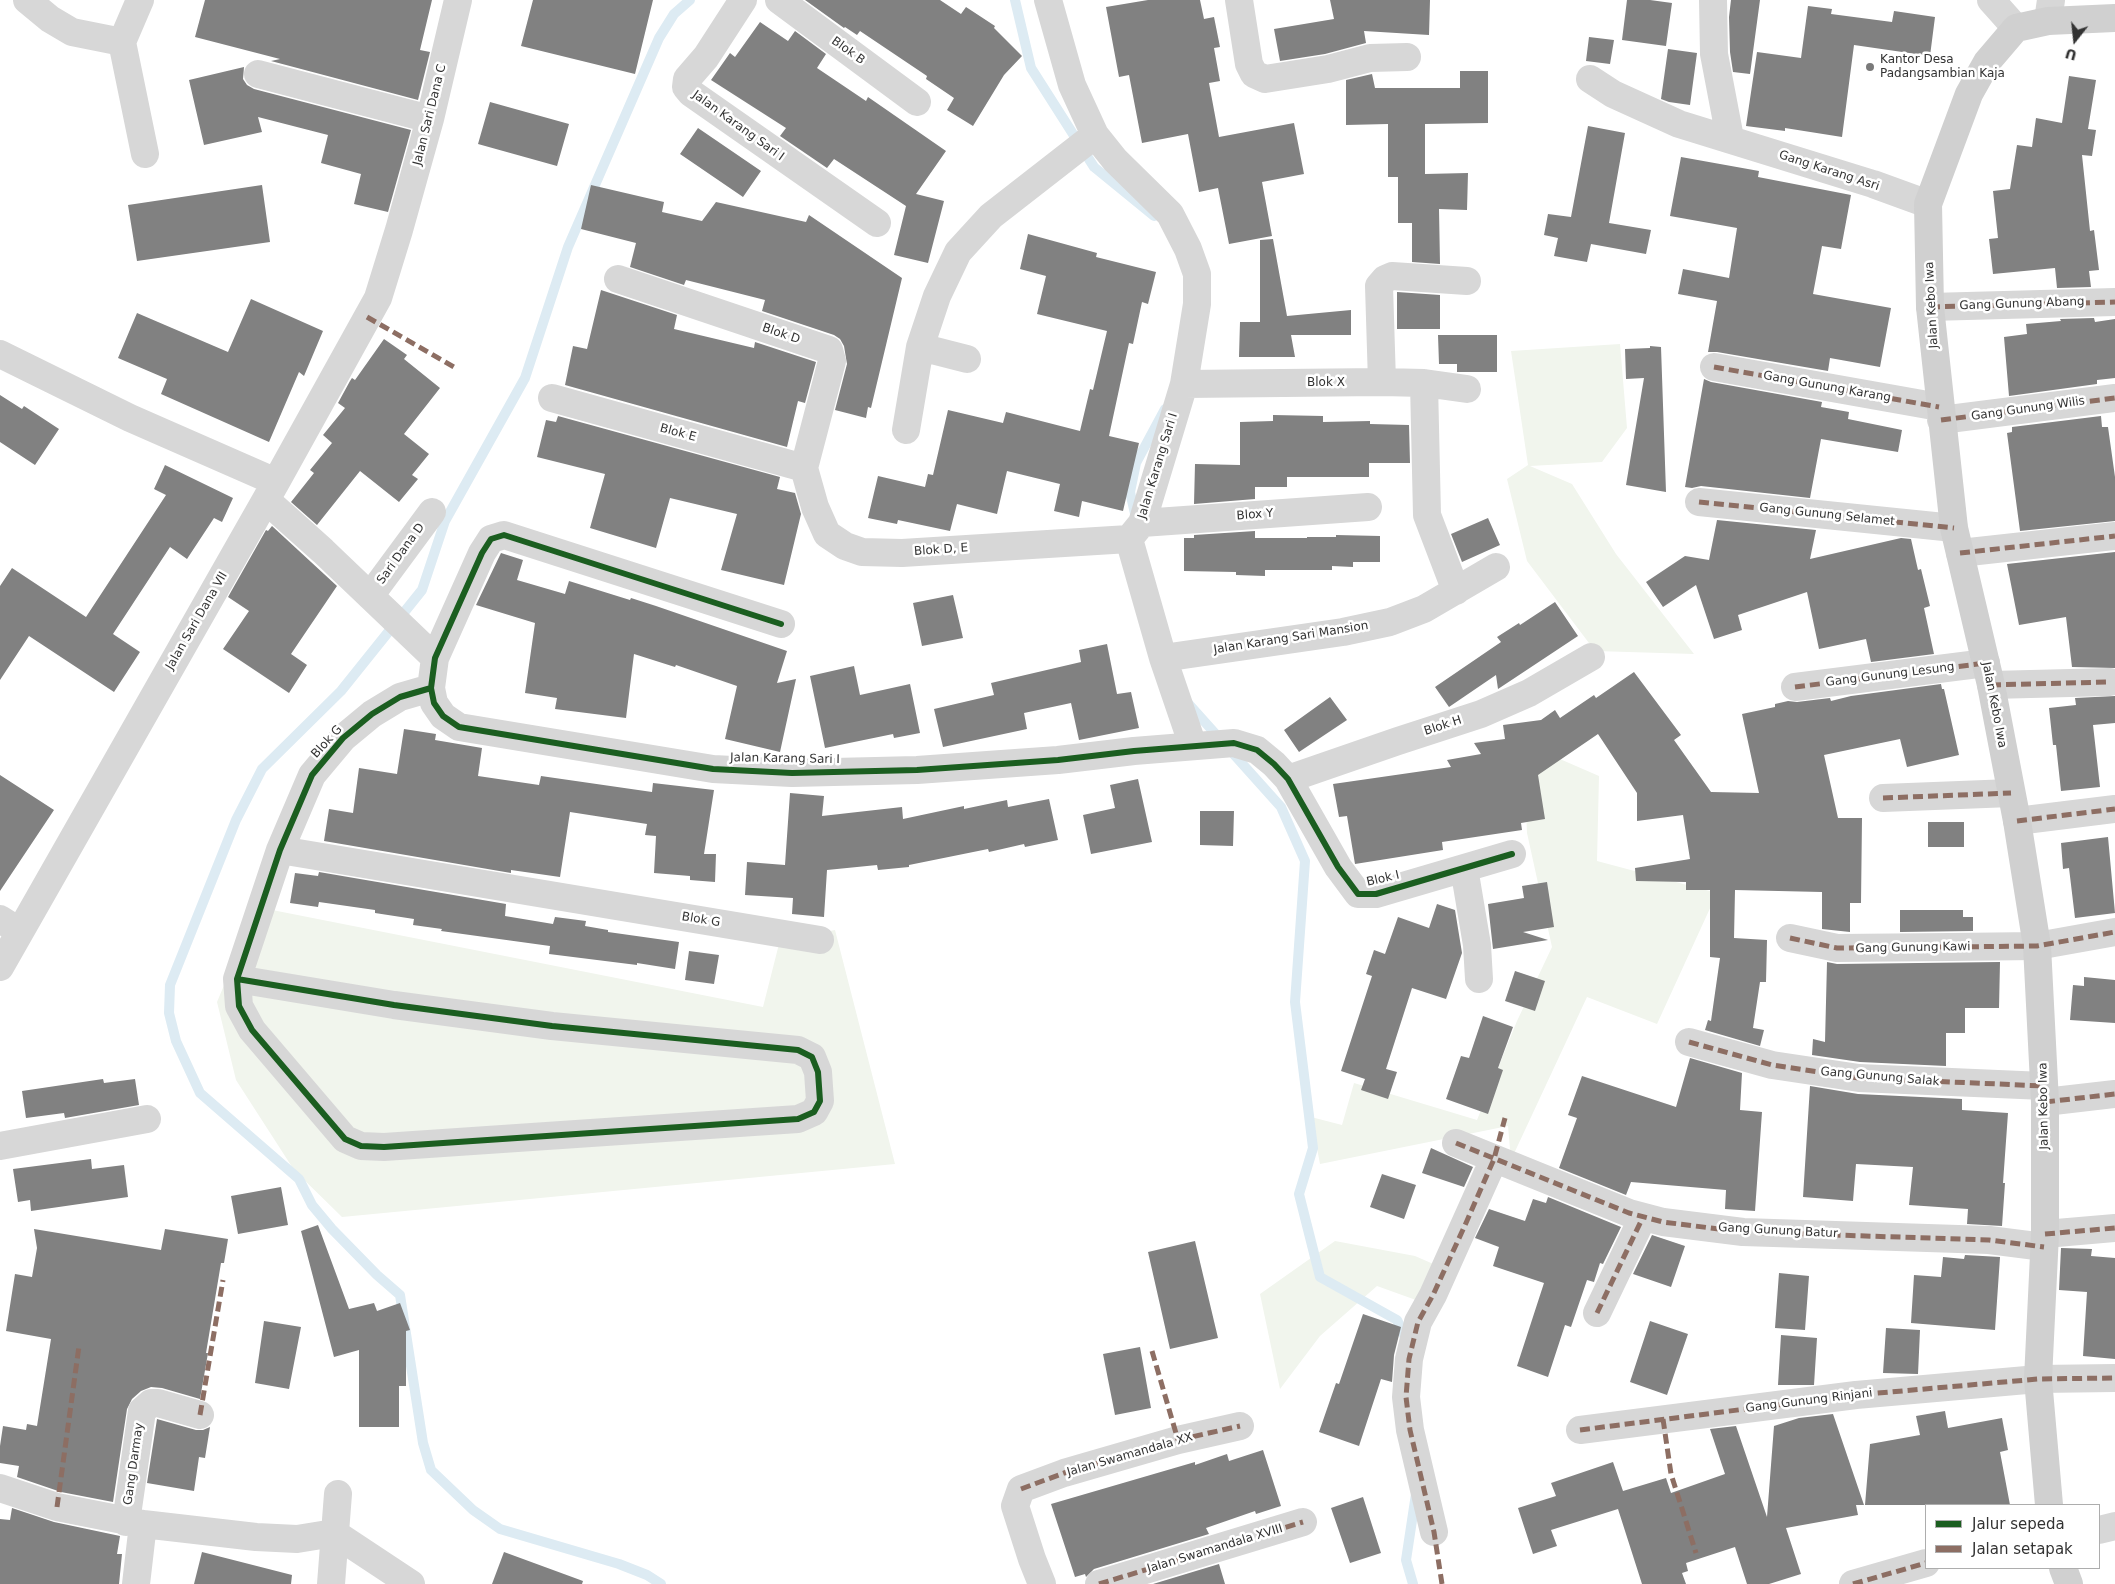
<!DOCTYPE html>
<style>
body{margin:0}
#map{position:relative;width:2115px;height:1584px;overflow:hidden;background:#fff;font-family:"DejaVu Sans",sans-serif}
canvas{display:block}
.legend{position:absolute;left:1925px;top:1504px;width:175px;height:65px;box-sizing:border-box;background:#fff;border:1px solid #adadad;margin:0;padding:6px 9px;list-style:none;font-size:15px;color:#333}
.legend li{display:flex;align-items:center;gap:10px;height:25px}
.legend b{width:25px;border:1px solid #adadad}
.north{position:absolute;left:2050px;top:15px;width:50px;height:50px;-webkit-text-stroke:4px #fff;paint-order:stroke;rotate:196deg;font-size:14px;font-weight:700;line-height:20px;text-align:center;color:#333}
.north::after{content:'';display:block;margin:auto;width:18px;height:22px;background:#333;clip-path:polygon(50% 0,100% 100%,50% 72%,0 100%)}
</style>
<div id="map">
<canvas width="2115" height="1584"></canvas>
<ul class="legend">
<li><b style="height:6px;background:#1b5e20"></b>Jalur sepeda</li>
<li><b style="height:6px;background:#8d6e63"></b>Jalan setapak</li>
</ul>
<div class="north">U</div>
</div>
<script>
const c = document.querySelector('canvas').getContext('2d');
c.lineJoin = 'round';
function paint(path, color) { c.fillStyle = color; c.fill(path, 'evenodd'); }
const shape = rows => new Path2D(rows.map(r => 'M' + r).join(''));
function strokePath(path, color, width, dash) { c.strokeStyle = color; c.lineWidth = width; c.lineCap = dash ? 'butt' : 'round'; c.setLineDash(dash || []); c.stroke(path); }
function write(font, color, halo, rows, align = 'center') {
  c.font = font + ' "DejaVu Sans",sans-serif'; c.lineWidth = 5; c.setLineDash([]); c.textBaseline = 'middle'; c.strokeStyle = halo; c.fillStyle = color; for (const [text, x, y, turn = 0] of rows) {
    c.save(); c.translate(x, y); c.rotate((+turn || 0) * Math.PI / 180); c.textAlign = isNaN(turn) ? turn : align; if (halo) c.strokeText(text, 0, 0); c.fillText(text, 0, 0); c.restore();
  }
}
paint(shape([
 [1620,344,1627,428,1602,462,1530,466,1572,484,1616,554,1694,654,1595,651,1527,561,1507,479,1528,465,1511,351],
 [1523,746,1546,753,1599,776,1597,861,1717,893,1657,1024,1587,997,1511,1160,1508,1126,1320,1164,1311,1117,1342,1125,1354,1083,1477,1120,1517,1021,1552,947,1527,833],
 [257,907,763,1007,780,940,835,930,895,1164,342,1217,294,1170,236,1080,217,1002],
 [1335,1241,1415,1256,1454,1273,1427,1304,1377,1286,1320,1336,1280,1389,1260,1294]
]), '#f1f5ed');
strokePath(shape([
 [1015,0,1031,68,1094,167,1154,216],
 [1136,518,1130,492,1136,463,1165,409],
 [1186,701,1281,807,1305,861,1295,1002,1313,1148,1299,1194,1320,1277,1397,1320,1407,1341],
 [661,1584,647,1575,619,1564,500,1529,473,1510,431,1470,423,1443,400,1295,377,1275,332,1229,312,1205,299,1179,200,1093,176,1041,169,1013,170,985,236,820,262,769,341,691,422,590,445,521,525,378,568,247,659,38,674,14,690,0],
 [1413,1584,1406,1560,1416,1494]
]), '#ddebf3', 10);
paint(shape([
 [205,0,432,0,420,50,430,52,418,100,271,61,280,59,195,37],
 [533,0,653,0,635,74,521,46],
 [805,0,940,0,961,14,966,7,995,26,994,28,1022,56,1004,75,973,126,947,110,954,98,926,79,927,76,860,31,857,35,845,27,844,28],
 [1148,0,1200,0,1204,19,1214,17,1220,47,1214,48,1220,81,1209,83,1219,137,1294,123,1304,174,1262,182,1272,236,1229,244,1218,188,1199,192,1188,134,1142,143,1129,75,1119,77,1106,7],
 [1330,0,1430,0,1429,35,1364,31,1366,43,1325,54,1280,61,1274,29,1334,19],
 [1627,0,1650,0,1672,3,1666,46,1622,40],
 [1731,0,1760,0,1750,74,1733,72,1730,52,1729,17],
 [1808,6,1832,9,1831,14,1892,22,1894,11,1935,17,1930,56,1854,45,1842,137,1785,128,1785,131,1746,126,1757,52,1801,58],
 [760,22,788,41,795,31,826,54,817,68,866,101,868,97,946,151,916,194,944,201,928,263,894,255,906,206,834,159,827,168,780,136,786,128,711,80,730,53,735,57],
 [1589,37,1614,40,1610,64,1586,61],
 [1668,49,1697,53,1690,105,1669,102,1661,99],
 [244,67,243,79,247,85,254,89,411,130,388,212,354,204,361,174,321,163,328,135,258,117,262,132,204,145,189,80],
 [1460,71,1488,71,1488,123,1425,124,1425,174,1468,173,1467,210,1439,209,1440,264,1412,262,1412,223,1398,223,1398,177,1388,177,1388,124,1346,125,1346,80,1372,74,1375,88,1460,88],
 [2069,76,2096,80,2088,129,2096,130,2092,156,2082,155,2090,231,2094,230,2099,270,2089,271,2091,287,2057,288,2055,268,1993,274,1989,239,1998,238,1993,191,2010,189,2017,145,2032,147,2036,118,2062,123],
 [490,102,569,124,557,166,478,144],
 [1588,126,1625,133,1609,223,1651,230,1646,254,1591,244,1587,262,1554,256,1558,238,1544,235,1548,214,1571,217],
 [698,128,761,171,743,197,680,154],
 [1681,157,1759,171,1758,177,1851,195,1841,249,1822,246,1813,294,1891,308,1880,367,1830,358,1828,371,1717,352,1708,352,1717,301,1678,294,1683,269,1729,278,1737,228,1670,216],
 [262,185,270,242,137,261,128,205],
 [591,185,664,202,662,212,702,221,716,202,806,222,809,215,902,278,871,408,868,407,866,418,835,410,847,364,844,346,840,339,834,335,762,311,765,300,686,280,684,285,630,267,636,243,581,229],
 [1028,234,1097,253,1096,257,1156,272,1148,304,1142,302,1133,344,1129,343,1109,436,1139,443,1123,511,1082,501,1079,517,1054,511,1060,484,1007,471,997,514,957,504,950,531,898,520,897,524,868,518,878,476,925,487,928,474,933,475,948,410,1003,423,1006,412,1080,431,1090,389,1093,390,1107,331,1037,314,1046,276,1020,269],
 [1273,239,1287,316,1351,310,1351,335,1291,335,1295,357,1239,357,1240,322,1260,322,1260,240],
 [601,290,677,315,674,329,754,348,755,342,816,362,805,403,798,401,787,447,565,385,573,346,587,349],
 [1397,292,1440,295,1440,329,1397,329],
 [251,299,323,331,304,376,299,372,269,442,161,394,167,379,118,358,137,313,228,352],
 [2094,318,2095,322,2115,319,2115,378,2097,380,2097,384,2009,396,2004,337,2027,334,2026,324,2061,321,2060,319],
 [1438,335,1497,335,1497,372,1457,372,1457,364,1439,364],
 [384,339,407,355,404,359,440,388,404,434,429,454,412,475,418,479,399,502,360,471,317,525,291,502,314,473,310,470,332,443,323,435,345,408,338,403,350,381,352,378,355,380],
 [1650,346,1661,347,1666,492,1626,485,1644,378,1626,379,1625,349,1650,348],
 [1704,379,1711,382,1822,402,1821,407,1849,412,1848,419,1902,430,1898,452,1821,439,1810,498,1701,486,1692,488,1685,487],
 [0,395,22,409,24,406,59,429,35,465,0,442],
 [1273,415,1323,416,1323,422,1370,421,1370,424,1409,425,1410,463,1369,463,1369,477,1287,477,1287,487,1255,487,1255,499,1194,504,1195,464,1240,465,1240,422,1273,421],
 [558,416,780,477,777,489,795,493,801,514,784,585,721,570,737,514,670,498,656,548,590,528,605,474,537,457,546,420,556,422],
 [2101,416,2102,427,2108,427,2115,477,2115,521,2020,531,2007,433,2012,432,2012,427],
 [165,465,233,498,222,522,214,518,187,559,170,547,113,634,140,652,114,692,29,636,0,680,0,586,12,568,86,617,166,495,154,489],
 [1488,518,1500,545,1462,562,1451,534],
 [1717,520,1816,530,1810,559,1901,538,1911,539,1918,570,1921,569,1930,606,1924,608,1934,654,1871,662,1866,639,1819,649,1807,592,1738,615,1742,630,1714,639,1696,585,1663,607,1646,582,1685,556,1709,560],
 [272,526,337,586,291,654,307,665,289,693,223,649,249,611,228,597,266,530,268,531],
 [1255,531,1255,538,1307,538,1307,537,1336,537,1336,535,1380,536,1380,562,1353,562,1353,567,1332,566,1332,570,1265,570,1265,576,1236,575,1236,572,1184,571,1184,538,1194,538,1194,535],
 [2115,552,2115,668,2072,667,2066,617,2019,625,2007,564],
 [501,553,523,560,517,580,565,594,569,581,630,600,631,598,656,606,787,651,777,683,796,679,780,752,725,739,737,686,676,665,675,667,634,654,626,718,555,709,557,698,525,693,535,623,476,605],
 [953,595,963,638,922,646,913,603],
 [1555,602,1578,636,1498,689,1496,675,1449,707,1435,687,1501,642,1497,637,1519,623,1520,625],
 [1107,644,1117,694,1131,692,1139,728,1079,740,1071,703,1024,713,1027,729,943,747,934,709,994,695,991,683,1081,662,1079,650],
 [854,666,860,695,910,684,920,733,894,738,893,734,825,748,810,676],
 [1634,672,1681,735,1674,740,1711,792,1759,793,1742,714,1775,707,1775,704,1788,701,1797,702,1830,698,1831,701,1851,696,1941,684,1942,689,1944,689,1959,755,1907,767,1900,739,1824,755,1838,818,1862,818,1861,903,1850,903,1850,932,1822,929,1822,892,1735,890,1734,938,1767,940,1766,982,1760,982,1753,1028,1764,1030,1760,1046,1705,1030,1708,1020,1711,1021,1720,958,1710,957,1710,890,1686,890,1686,882,1636,881,1635,868,1690,859,1683,815,1637,821,1637,793,1598,734,1538,775,1545,819,1521,823,1522,830,1442,842,1443,850,1355,864,1347,816,1339,817,1333,784,1451,767,1447,760,1481,754,1474,743,1505,739,1503,725,1541,720,1555,710,1560,718,1594,695,1596,698],
 [2115,696,2115,723,2093,725,2100,787,2061,791,2056,745,2053,745,2049,708,2076,705,2075,698],
 [1330,697,1347,720,1299,752,1284,730],
 [404,729,436,734,435,740,482,748,478,776,539,785,541,776,652,792,653,783,714,790,704,854,716,854,715,882,690,880,690,876,654,873,656,836,645,835,647,824,570,812,560,877,511,870,511,873,324,841,329,809,353,813,359,768,397,774],
 [0,775,54,810,0,891],
 [1138,779,1152,842,1091,854,1083,815,1115,808,1110,785],
 [790,793,824,796,822,816,902,807,903,819,964,806,964,809,1007,800,1008,807,1049,799,1058,840,1025,847,1024,844,989,852,988,849,909,865,909,867,878,870,877,865,827,870,824,917,792,914,793,898,745,895,747,862,785,865],
 [1200,811,1234,811,1233,846,1200,845],
 [1928,822,1964,822,1964,847,1928,847],
 [2108,837,2115,913,2075,918,2069,868,2063,869,2061,843],
 [319,872,506,904,505,916,553,924,555,917,586,921,585,926,608,930,608,932,679,942,675,969,637,963,637,965,549,954,550,946,441,931,442,929,413,925,414,919,375,913,375,910,319,902,318,907,290,903,295,873,318,876],
 [1547,882,1554,927,1523,932,1548,940,1493,949,1488,904,1524,898,1522,886],
 [1437,904,1455,910,1462,953,1446,999,1412,988,1386,1069,1397,1072,1388,1099,1361,1090,1365,1079,1341,1071,1372,976,1366,974,1374,950,1385,954,1398,917,1429,928],
 [1900,910,1963,910,1963,917,1973,917,1973,931,1900,932],
 [689,951,719,955,714,984,685,980],
 [1827,962,1837,964,2000,962,1999,1008,1965,1008,1965,1033,1946,1033,1946,1066,1860,1062,1812,1055,1813,1039,1825,1042],
 [1515,971,1545,981,1535,1011,1505,1001],
 [2084,977,2115,980,2115,1023,2070,1020,2073,985,2084,986],
 [1483,1016,1513,1027,1498,1068,1503,1070,1488,1114,1446,1099,1461,1056,1469,1058],
 [1690,1058,1742,1073,1740,1110,1762,1112,1755,1211,1725,1209,1726,1190,1631,1182,1626,1195,1559,1168,1577,1118,1568,1115,1582,1076,1676,1107],
 [103,1079,104,1083,135,1079,139,1105,65,1118,64,1113,26,1118,22,1091],
 [1810,1086,1858,1094,1962,1099,1962,1110,2008,1113,2003,1183,2005,1183,2002,1226,1967,1224,1968,1209,1909,1205,1913,1167,1856,1164,1853,1201,1803,1197],
 [1431,1148,1473,1167,1464,1187,1422,1173],
 [91,1159,92,1169,124,1165,128,1197,31,1211,30,1200,18,1202,13,1169],
 [1382,1174,1416,1185,1404,1219,1370,1207],
 [281,1187,288,1225,238,1234,231,1196],
 [1548,1197,1621,1227,1603,1264,1600,1263,1594,1282,1587,1280,1571,1327,1565,1325,1548,1377,1517,1366,1544,1283,1493,1266,1499,1247,1475,1238,1489,1209,1525,1221,1533,1199,1546,1203],
 [318,1225,349,1309,374,1303,377,1311,400,1303,410,1330,406,1331,406,1386,399,1386,399,1427,359,1427,359,1350,334,1357,301,1231],
 [34,1229,161,1250,165,1229,228,1239,224,1263,221,1263,206,1353,208,1353,200,1399,162,1388,151,1387,141,1391,132,1399,127,1409,113,1502,61,1492,17,1477,19,1466,0,1463,0,1446,3,1426,26,1430,27,1424,37,1426,51,1339,6,1331,15,1274,32,1277,37,1248],
 [1652,1235,1685,1246,1671,1287,1633,1274],
 [1195,1241,1218,1338,1170,1349,1148,1252],
 [2061,1248,2092,1249,2091,1256,2115,1258,2115,1359,2083,1356,2087,1292,2059,1290],
 [1965,1255,2000,1257,1995,1330,1911,1323,1914,1275,1941,1277,1943,1257,1964,1259],
 [1779,1273,1809,1276,1805,1330,1775,1328],
 [1363,1314,1401,1327,1394,1355,1392,1382,1381,1379,1359,1446,1319,1432,1336,1383,1339,1384],
 [264,1321,301,1327,289,1389,255,1383],
 [1650,1321,1688,1334,1667,1395,1630,1382],
 [1886,1328,1920,1330,1918,1374,1883,1373],
 [1781,1335,1817,1338,1814,1385,1778,1385],
 [1140,1347,1151,1408,1115,1415,1103,1354],
 [1945,1411,1948,1428,2002,1418,2008,1450,2000,1452,2010,1505,1865,1505,1870,1444,1920,1435,1916,1416],
 [1833,1414,1864,1505,1856,1505,1858,1515,1786,1528,1801,1574,1769,1584,1747,1584,1735,1547,1686,1563,1688,1571,1682,1573,1686,1584,1642,1584,1618,1509,1551,1530,1557,1546,1533,1554,1518,1508,1556,1496,1551,1483,1613,1462,1623,1491,1666,1478,1671,1493,1725,1474,1710,1429,1736,1426,1767,1517,1774,1426,1799,1418],
 [157,1419,196,1430,203,1430,210,1427,205,1458,199,1457,194,1491,147,1483],
 [1263,1450,1281,1506,1256,1514,1255,1511,1206,1528,1209,1534,1094,1569,1086,1577,1085,1574,1075,1577,1051,1504,1195,1462,1195,1465,1227,1454,1229,1461],
 [1363,1497,1381,1553,1350,1563,1331,1508],
 [12,1508,54,1522,120,1536,117,1554,122,1554,119,1584,0,1584,0,1519,10,1520],
 [202,1552,292,1575,291,1584,194,1584],
 [504,1552,583,1581,582,1584,492,1584],
 [1219,1564,1225,1584,1153,1584]
]), '#818181');
strokePath(shape([
 [27,0,50,19,72,32,122,42,145,154],
 [743,0,706,57,687,79,686,87,691,93,877,223],
 [779,0,917,102],
 [1048,0,1072,85,1095,135,1115,160,1170,214,1188,249,1197,274,1197,304,1184,384,1142,523,1129,539],
 [1239,0,1249,64,1254,74,1265,79,1328,69,1370,58,1407,57],
 [1713,0,1714,54,1730,138],
 [1991,0,2016,28],
 [2048,21,2051,0],
 [122,42,140,0],
 [258,74,430,119],
 [1590,79,1613,94,1679,124,1873,184,1928,204],
 [618,279,829,350,832,361,804,468],
 [1930,307,2115,302],
 [920,347,967,359],
 [0,354,130,418,276,482],
 [1714,367,1939,407],
 [1382,382,1379,286,1385,279,1392,276,1467,281],
 [1424,383,1427,515,1456,591],
 [1184,384,1382,382,1424,383,1467,389],
 [552,398,804,468],
 [1941,420,2115,398],
 [906,430,920,347,937,296,958,252,991,216,1095,135],
 [804,468,815,507,827,534,845,546,862,552,902,553,1129,539],
 [266,500,323,551,435,658],
 [1699,502,1954,528],
 [1142,523,1368,507],
 [1129,539,1163,658,1193,746],
 [1960,553,2115,536],
 [370,596,432,512],
 [781,624,504,535,491,539,482,553,435,658,431,688,434,703,443,716,459,727,713,769,792,773,917,770,1058,760,1134,751,1234,743,1257,750,1274,764,1288,779,1338,867,1358,894,1376,894,1512,854],
 [1163,658,1343,632,1390,622,1424,609,1496,567],
 [1991,685,2110,682],
 [1795,687,1986,663],
 [1288,779,1398,741,1481,714,1529,693,1591,657],
 [1883,798,2011,793],
 [2017,821,2115,809],
 [280,850,820,940],
 [1464,868,1477,945,1479,979],
 [0,919,19,931],
 [1790,938,1837,948,1950,947,2037,946,2115,932],
 [0,967,276,482,378,298,399,230,430,119,458,0],
 [237,979,394,1005,552,1026,798,1050,812,1057,818,1072,820,1101,814,1112,798,1119,384,1147,361,1146,345,1139,252,1030,239,1006,237,979,280,850,312,775,343,738,372,714,400,697,431,688],
 [1689,1042,1772,1065,1859,1078,2044,1086],
 [2045,1102,2115,1094],
 [1456,1143,1629,1213,1663,1222,1743,1232,1989,1240,2044,1247],
 [0,1146,147,1119],
 [2045,1234,2115,1228],
 [1597,1313,1643,1217],
 [1580,1430,1856,1395,2038,1379,2115,1378],
 [0,1488,57,1507,143,1524,256,1537,297,1539,334,1533,411,1584],
 [126,1522,142,1411,151,1403,158,1403,200,1415],
 [2099,1530,2115,1526],
 [1434,1532,1410,1430,1406,1397,1409,1359,1418,1322,1433,1295,1494,1159],
 [136,1584,143,1524],
 [331,1584,338,1494],
 [1042,1584,1032,1559,1015,1506,1021,1489,1064,1473,1178,1440,1240,1426],
 [1099,1584,1303,1522],
 [1853,1584,1926,1563]
]), '#d7d7d7', 28);
strokePath(shape([
 [2049,1505,2038,1379,2045,1234,2045,1102,2037,946,2017,821,1991,685,1954,528,1930,307,1928,204,1969,94,1987,62,2016,28,2048,21,2115,18],
 [2063,1568,2069,1584]
]), '#d0d0d0', 28);
strokePath(shape([
 [1930,307,2115,302],
 [367,317,454,367],
 [1714,367,1939,407],
 [1941,420,2115,398],
 [1699,502,1954,528],
 [1960,553,2115,536],
 [1991,685,2110,682],
 [1795,687,1986,663],
 [1883,798,2011,793],
 [2017,821,2115,809],
 [1790,938,1837,948,1950,947,2037,946,2115,932],
 [1689,1042,1772,1065,1859,1078,2044,1086],
 [2045,1102,2115,1094],
 [1456,1143,1629,1213,1663,1222,1743,1232,1989,1240,2044,1247],
 [2045,1234,2115,1228],
 [1597,1313,1643,1217],
 [1152,1351,1178,1440],
 [200,1415,223,1280],
 [1663,1419,1671,1474,1696,1553],
 [1580,1430,1856,1395,2038,1379,2115,1378],
 [1021,1489,1064,1473,1178,1440,1240,1426],
 [57,1507,79,1346],
 [1099,1584,1303,1522],
 [1442,1584,1434,1532,1410,1430,1406,1397,1409,1359,1418,1322,1433,1295,1466,1223,1494,1159,1505,1118],
 [1853,1584,1926,1563]
]), '#8d6e63', 5, [10, 5]);
strokePath(shape([
 [781,624,504,535,491,539,482,553,435,658,431,688,434,703,443,716,459,727,713,769,792,773,917,770,1058,760,1134,751,1234,743,1257,750,1274,764,1288,779,1338,867,1358,894,1376,894,1512,854],
 [237,979,394,1005,552,1026,798,1050,812,1057,818,1072,820,1101,814,1112,798,1119,384,1147,361,1146,345,1139,252,1030,239,1006,237,979,280,850,312,775,343,738,372,714,400,697,431,688]
]), '#1b5e20', 6);
for (const [x, y, r, color] of [
 [1870,67,5,"#7a7a7a"]
]) { const dot = new Path2D(); dot.arc(x, y, r, 0, 2 * Math.PI); c.fillStyle = color; c.fill(dot); strokePath(dot, '#fff', 2); }
write('12px', '#333', '#fff', [
 ["Blok B",848,51,36],
 ["Jalan Sari Dana C",430,115,-76],
 ["Jalan Karang Sari I",738,126,36],
 ["Gang Karang Asri",1829,171,18],
 ["Gang Gunung Abang",2022,304,-2],
 ["Jalan Kebo Iwa",1932,305,-93],
 ["Blok D",781,334,19],
 ["Blok X",1326,383],
 ["Gang Gunung Karang",1827,387,10],
 ["Gang Gunung Wilis",2028,409,-8],
 ["Blok E",678,433,15],
 ["Jalan Karang Sari I",1158,466,-73],
 ["Blox Y",1255,515,-4],
 ["Gang Gunung Selamet",1827,515,6],
 ["Blok D, E",941,550,-4],
 ["Sari Dana D",401,554,-54],
 ["Jalan Sari Dana VII",197,621,-60],
 ["Jalan Karang Sari Mansion",1291,638,-9],
 ["Gang Gunung Lesung",1890,675,-7],
 ["Jalan Kebo Iwa",1994,705,79],
 ["Blok H",1443,726,-18],
 ["Blok G",327,742,-48],
 ["Jalan Karang Sari I",785,759,1],
 ["Blok I",1383,879,-13],
 ["Blok G",701,920,9],
 ["Gang Gunung Kawi",1913,948,-1],
 ["Gang Gunung Salak",1880,1077,5],
 ["Jalan Kebo Iwa",2044,1106,-91],
 ["Gang Gunung Batur",1778,1231,3],
 ["Gang Gunung Rinjani",1809,1401,-7],
 ["Jalan Swamandala XX",1130,1455,-16],
 ["Gang Darmay",134,1464,-82],
 ["Jalan Swamandala XVIII",1215,1549,-17]
]);
write('12px', '#333', '#fff', [
 ["Kantor Desa",1880,60],
 ["Padangsambian Kaja",1880,74]
], 'left');
</script>
